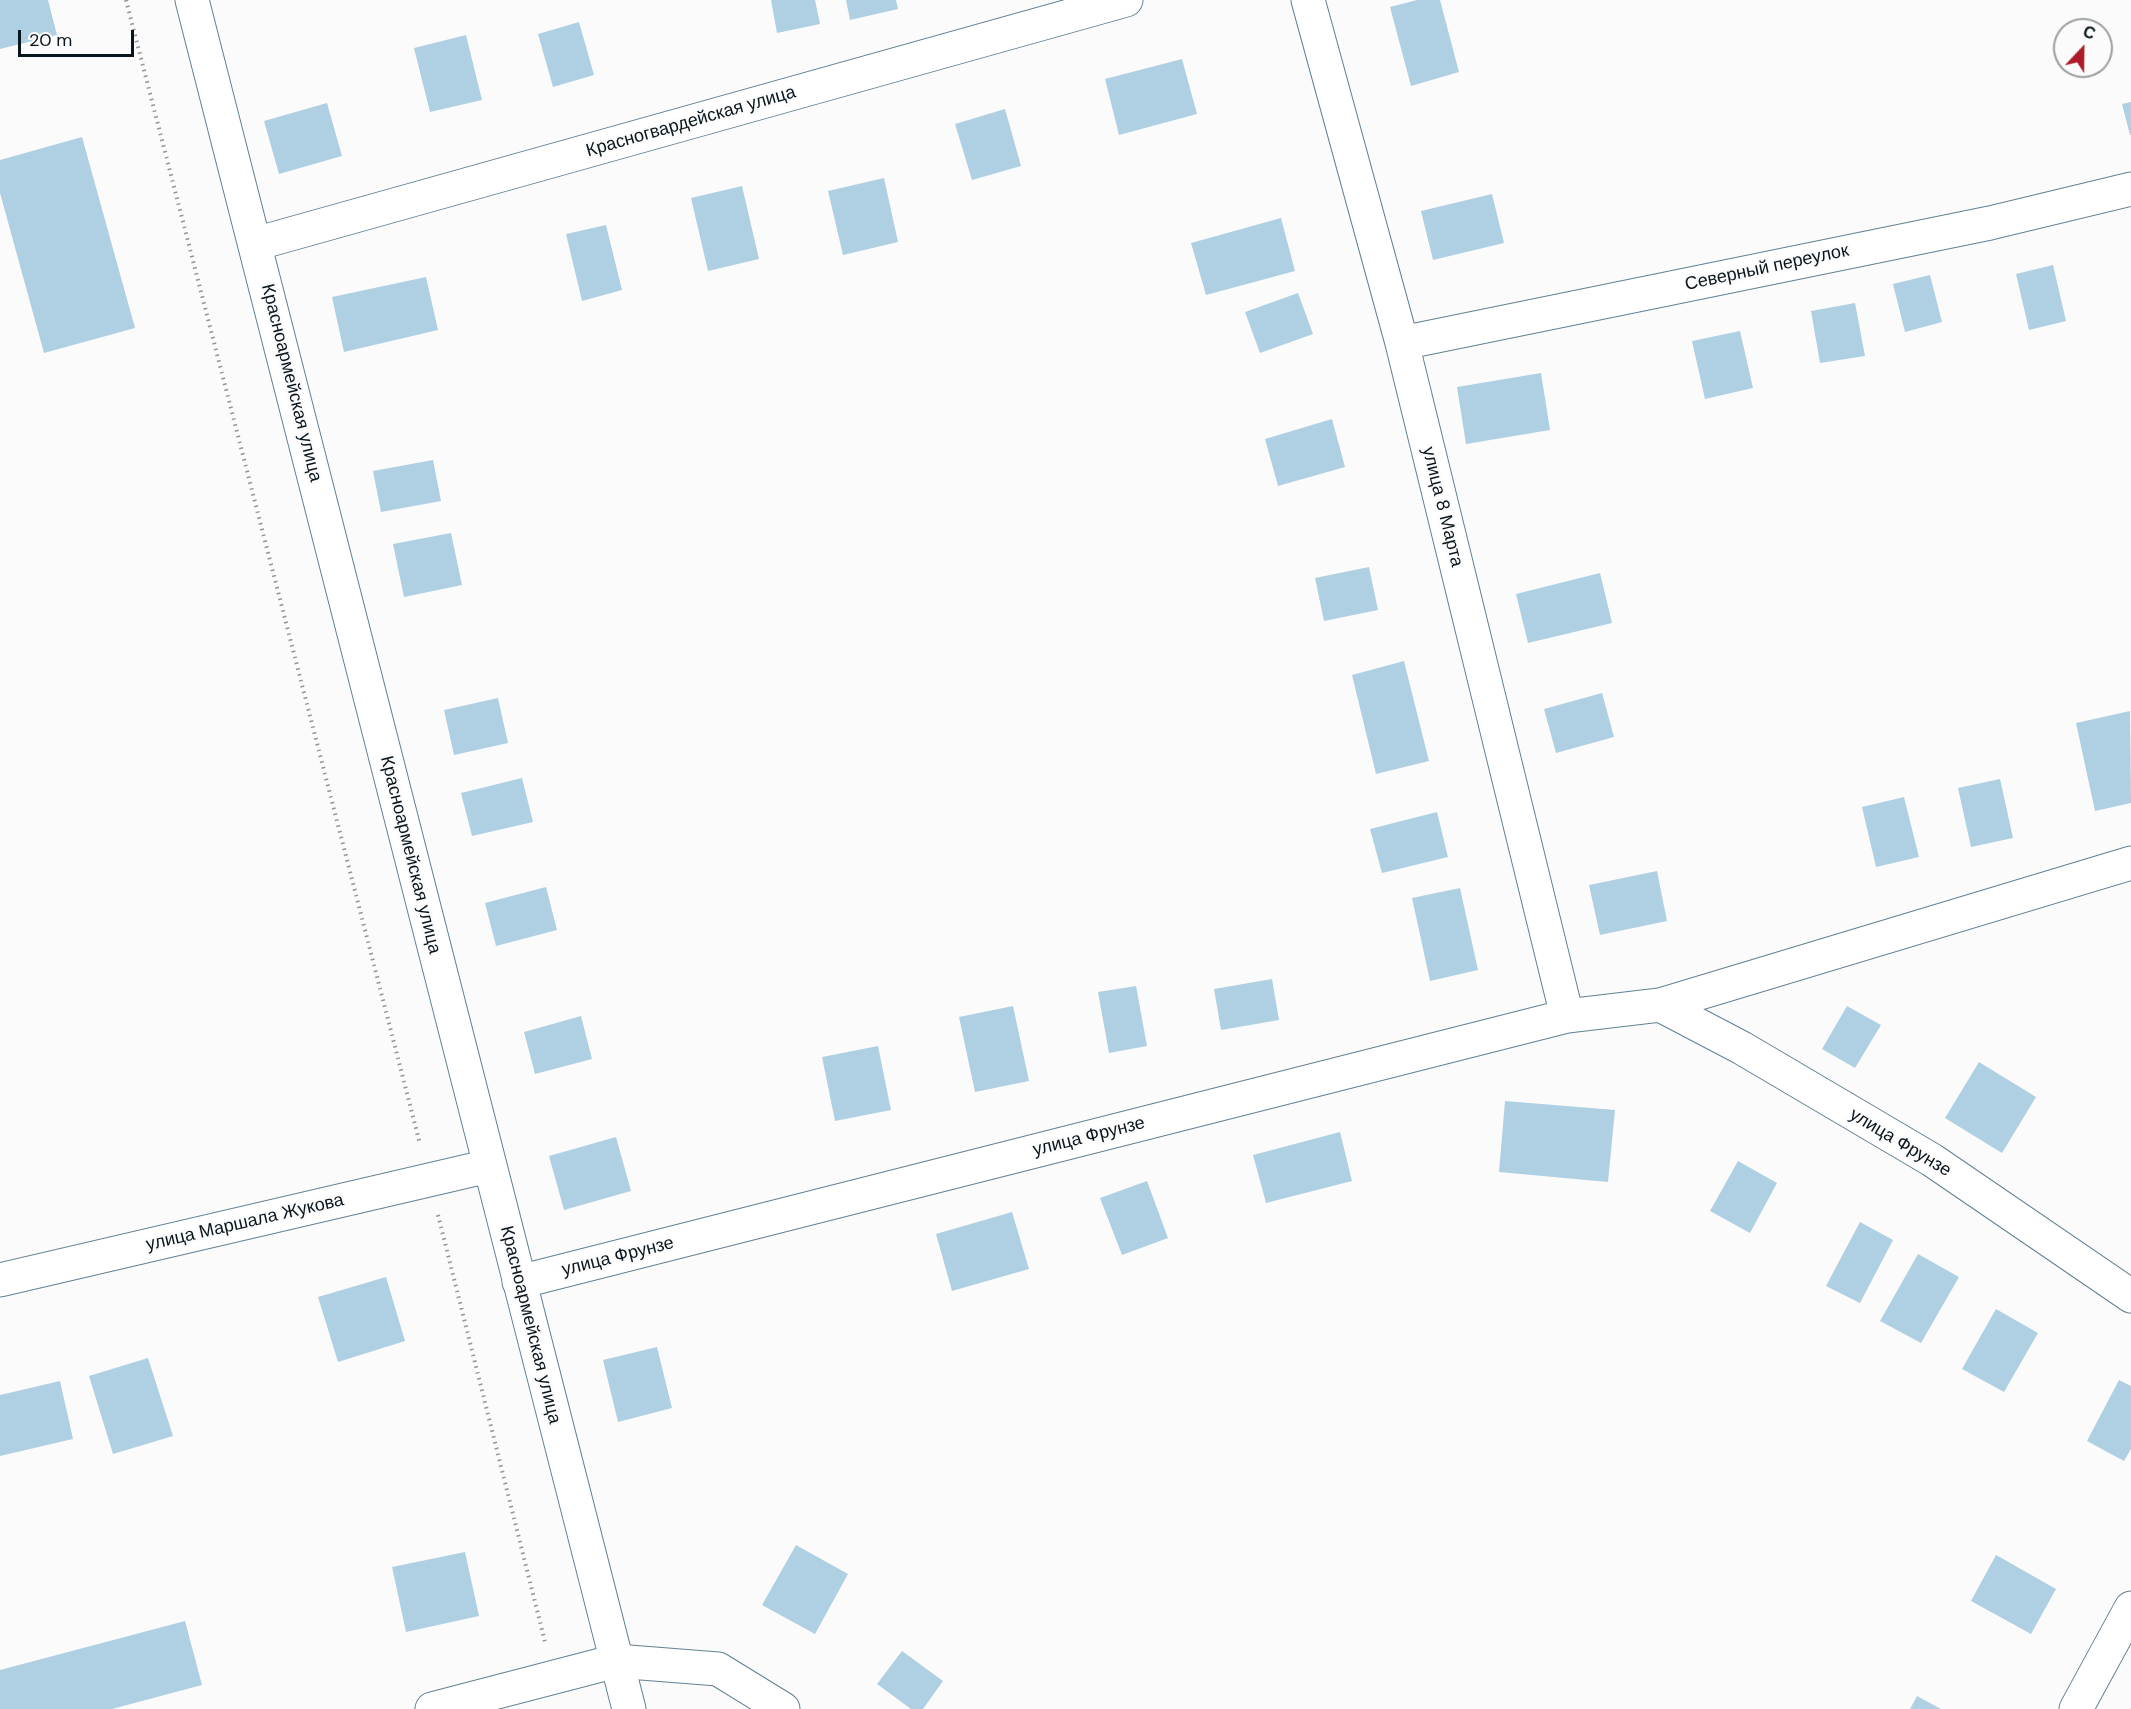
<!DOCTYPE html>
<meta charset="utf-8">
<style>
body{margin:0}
#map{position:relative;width:2131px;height:1709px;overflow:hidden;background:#fbfbfb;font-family:"DM Sans",sans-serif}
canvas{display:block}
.north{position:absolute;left:2053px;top:18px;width:60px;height:60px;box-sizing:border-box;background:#fbfbfb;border:2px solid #9a9fa2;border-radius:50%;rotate:22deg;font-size:16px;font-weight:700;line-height:24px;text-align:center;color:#09161d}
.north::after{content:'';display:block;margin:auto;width:21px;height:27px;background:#ae1b28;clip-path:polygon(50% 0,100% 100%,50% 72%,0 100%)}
.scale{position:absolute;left:18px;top:30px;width:116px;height:27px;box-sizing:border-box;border:3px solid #09161d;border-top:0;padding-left:8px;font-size:18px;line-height:21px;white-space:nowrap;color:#09161d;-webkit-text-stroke:4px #fbfbfb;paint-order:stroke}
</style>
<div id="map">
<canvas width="2131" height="1709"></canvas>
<div class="north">С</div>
<div class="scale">20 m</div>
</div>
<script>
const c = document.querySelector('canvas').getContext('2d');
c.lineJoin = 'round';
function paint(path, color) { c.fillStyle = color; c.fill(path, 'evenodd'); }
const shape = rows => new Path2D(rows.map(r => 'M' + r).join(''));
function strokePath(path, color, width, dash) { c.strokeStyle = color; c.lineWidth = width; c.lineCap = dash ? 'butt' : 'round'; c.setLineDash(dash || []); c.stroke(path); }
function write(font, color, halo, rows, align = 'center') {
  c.font = font + ' "DM Sans",sans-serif'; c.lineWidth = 5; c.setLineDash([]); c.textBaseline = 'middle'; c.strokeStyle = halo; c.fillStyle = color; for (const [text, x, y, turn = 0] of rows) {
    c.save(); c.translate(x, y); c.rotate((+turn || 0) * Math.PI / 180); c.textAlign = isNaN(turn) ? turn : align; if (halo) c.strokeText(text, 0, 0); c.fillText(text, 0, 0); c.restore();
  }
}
paint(shape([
 [0,0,48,0,57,35,0,49],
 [771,0,815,0,820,24,777,33],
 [846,0,896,0,898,9,850,20],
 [1417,0,1440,0,1459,72,1411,86,1390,7],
 [579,22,594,75,553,87,538,34],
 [466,35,482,100,430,112,414,48],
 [1182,59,1197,114,1119,135,1105,79],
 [2131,102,2131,135,2130,135,2122,104],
 [327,103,342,156,279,174,264,121],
 [1005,109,1021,166,972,180,955,124],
 [82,137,135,328,44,353,0,193,0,160],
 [884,178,898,242,843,255,828,191],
 [742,186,759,259,708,271,691,198],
 [1492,194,1504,243,1433,260,1421,211],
 [1281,218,1295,271,1206,295,1191,243],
 [606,225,622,290,582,301,566,234],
 [2053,265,2066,321,2029,330,2016,274],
 [1930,275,1942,322,1905,332,1893,284],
 [426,277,438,330,344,352,332,297],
 [1298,293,1313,334,1260,353,1245,312],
 [1855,303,1865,356,1820,363,1811,311],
 [1740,331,1753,388,1705,399,1692,341],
 [1541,373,1550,430,1466,444,1457,387],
 [1332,419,1345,467,1278,486,1265,439],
 [433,460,441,501,381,512,373,471],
 [451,533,462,585,404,597,393,544],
 [1369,567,1378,610,1324,621,1315,578],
 [1600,573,1612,623,1528,643,1516,594],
 [1404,661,1429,761,1376,774,1352,675],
 [1602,693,1614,737,1556,753,1544,709],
 [498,698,508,743,454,755,444,710],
 [2130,711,2131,803,2095,811,2076,723],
 [522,778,533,822,472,836,461,793],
 [2000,779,2013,838,1971,847,1958,788],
 [1904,797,1919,857,1876,867,1862,807],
 [1437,812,1448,857,1382,873,1370,829],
 [1657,871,1667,921,1600,935,1589,885],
 [546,887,557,930,496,946,485,903],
 [1460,888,1478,970,1430,981,1412,898],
 [1272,979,1279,1020,1221,1030,1214,989],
 [1136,986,1147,1046,1109,1053,1098,992],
 [1013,1006,1029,1081,975,1092,959,1017],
 [1847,1006,1881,1025,1855,1068,1822,1049],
 [581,1016,592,1059,535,1074,524,1032],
 [878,1046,891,1110,835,1121,822,1057],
 [1979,1062,2036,1097,2002,1153,1945,1118],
 [1505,1101,1615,1110,1608,1182,1499,1172],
 [1340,1132,1352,1181,1266,1203,1253,1155],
 [616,1137,631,1191,564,1210,549,1156],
 [1738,1161,1777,1183,1750,1233,1710,1211],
 [1147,1181,1168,1238,1122,1255,1100,1198],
 [1012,1212,1029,1269,952,1291,936,1234],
 [1860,1222,1893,1240,1860,1303,1826,1286],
 [1918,1254,1959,1277,1921,1343,1880,1321],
 [386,1277,405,1341,338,1362,318,1297],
 [1996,1309,2038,1333,2004,1392,1962,1369],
 [657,1347,672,1408,618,1422,603,1360],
 [148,1358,173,1436,113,1454,89,1376],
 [2119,1380,2131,1386,2131,1449,2124,1461,2087,1441],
 [60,1381,73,1439,0,1456,0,1395],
 [796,1545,848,1574,815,1634,762,1605],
 [465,1552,479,1616,406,1632,392,1567],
 [1996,1555,2056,1589,2031,1634,1971,1601],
 [185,1621,202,1685,112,1709,0,1709,0,1670],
 [902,1651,943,1681,923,1709,911,1709,877,1684],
 [1917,1696,1941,1709,1910,1709]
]), '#afd0e3');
const minor = shape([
 [1308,0,1402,343,1567,1016],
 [255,244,1126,0],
 [1402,343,1990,223,2131,189],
 [1660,1005,1742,1048,1932,1160,2131,1296],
 [0,1280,489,1166],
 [519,1282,1567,1016,1660,1005,2131,863],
 [432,1709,616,1661,718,1669,783,1709],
 [2076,1709,2131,1608]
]);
const tertiary = shape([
 [192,0,629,1709]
]);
strokePath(minor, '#628193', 35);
strokePath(tertiary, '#628193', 35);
strokePath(shape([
 [126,0,420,1144],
 [438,1215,545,1642]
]), '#909699', 4, [1.5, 4.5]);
strokePath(minor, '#fff', 33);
strokePath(tertiary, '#fff', 33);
write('18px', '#09161d', '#fbfbfb', [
 ["Красногвардейская улица",691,122,-16],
 ["Северный переулок",1767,268,-12],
 ["Красноармейская улица",291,383,76],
 ["улица 8 Марта",1442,507,76],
 ["Красноармейская улица",410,855,76],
 ["улица Фрунзе",1089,1137,-14],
 ["улица Фрунзе",1900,1143,31],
 ["улица Маршала Жукова",245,1223,-13],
 ["улица Фрунзе",618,1257,-14],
 ["Красноармейская улица",530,1325,76]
]);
</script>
